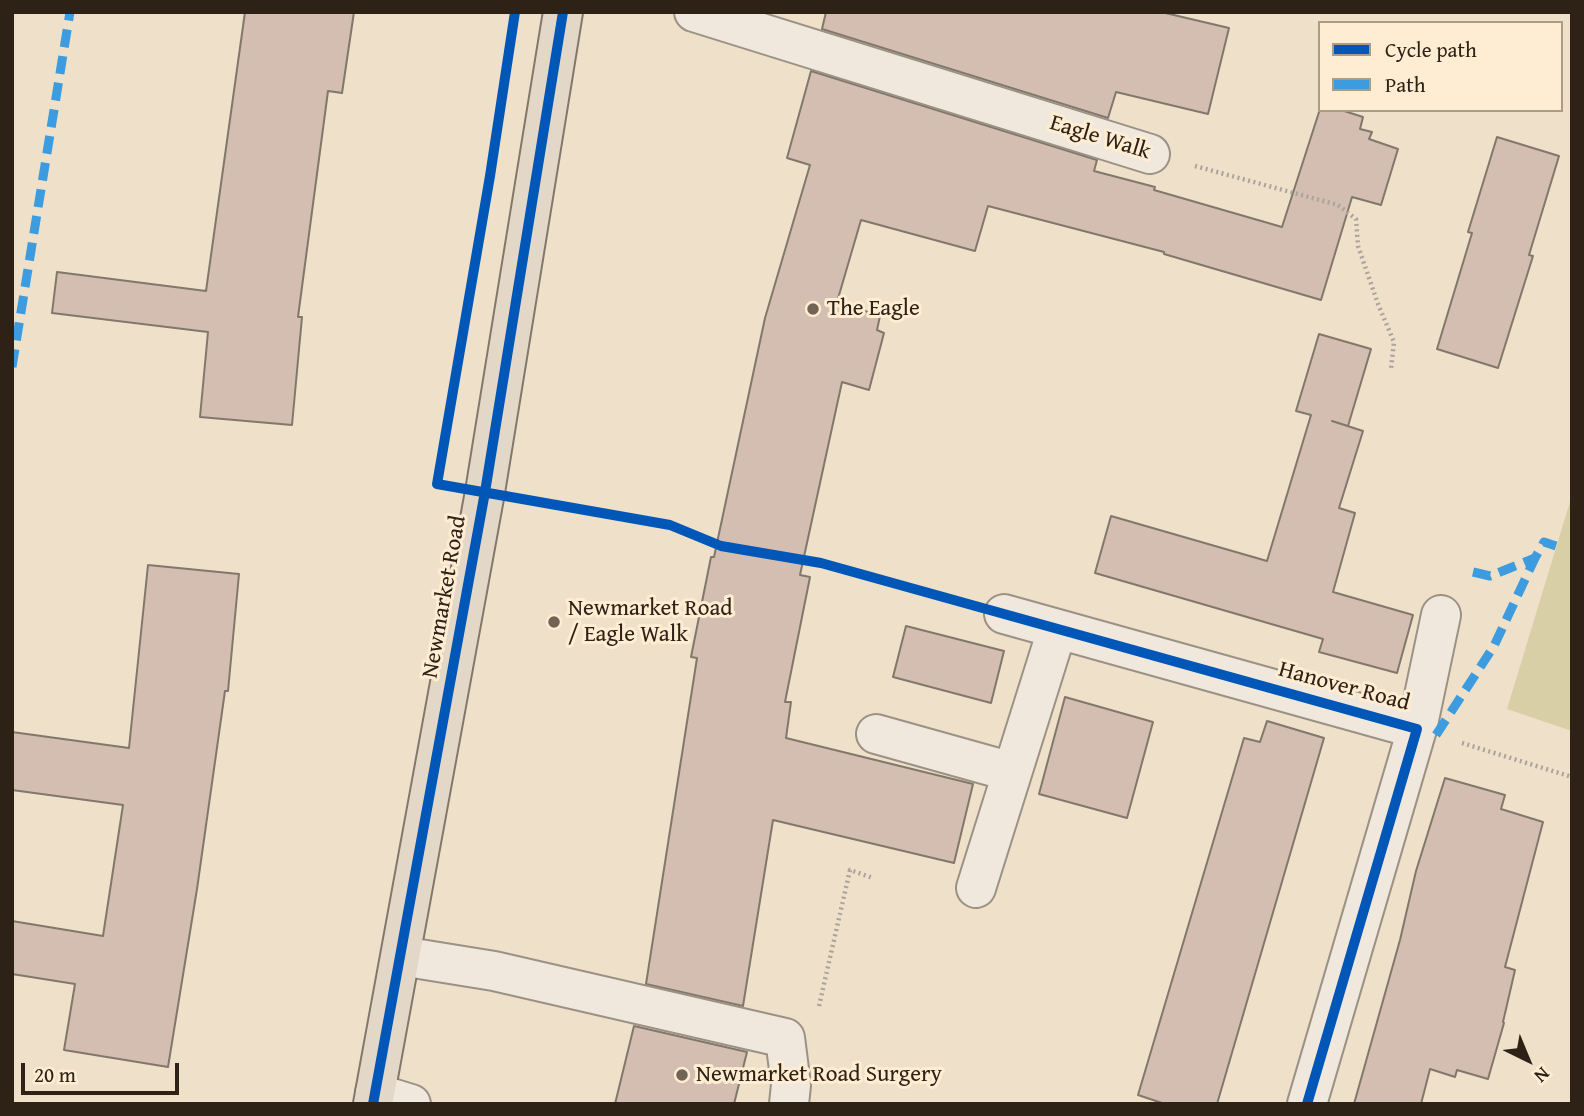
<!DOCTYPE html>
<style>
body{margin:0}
#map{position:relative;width:1584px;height:1116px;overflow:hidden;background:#eee0c9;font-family:"Gentium Book Plus",serif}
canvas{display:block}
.frame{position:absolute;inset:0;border:14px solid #2e2217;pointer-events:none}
.legend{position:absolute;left:1318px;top:21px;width:245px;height:91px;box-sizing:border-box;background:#feedd2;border:2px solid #ab9c87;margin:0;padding:9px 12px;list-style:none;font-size:21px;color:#2e2217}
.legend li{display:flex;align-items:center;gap:14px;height:35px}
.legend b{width:35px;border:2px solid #ab9c87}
.north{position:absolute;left:1493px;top:1025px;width:70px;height:70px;-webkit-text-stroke:5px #feedd2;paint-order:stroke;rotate:137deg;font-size:19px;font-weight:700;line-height:28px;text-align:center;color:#2e2217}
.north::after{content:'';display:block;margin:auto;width:24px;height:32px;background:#2e2217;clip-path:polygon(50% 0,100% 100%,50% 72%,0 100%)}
.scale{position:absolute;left:21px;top:1063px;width:158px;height:32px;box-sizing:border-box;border:4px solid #2e2217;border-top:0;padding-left:9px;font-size:21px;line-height:24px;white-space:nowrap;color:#2e2217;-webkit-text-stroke:5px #feedd2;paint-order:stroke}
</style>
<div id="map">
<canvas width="1584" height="1116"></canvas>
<div class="frame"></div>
<ul class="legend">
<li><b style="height:9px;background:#0057b8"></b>Cycle path</li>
<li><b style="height:9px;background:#3d9cdf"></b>Path</li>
</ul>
<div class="north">N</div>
<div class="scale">20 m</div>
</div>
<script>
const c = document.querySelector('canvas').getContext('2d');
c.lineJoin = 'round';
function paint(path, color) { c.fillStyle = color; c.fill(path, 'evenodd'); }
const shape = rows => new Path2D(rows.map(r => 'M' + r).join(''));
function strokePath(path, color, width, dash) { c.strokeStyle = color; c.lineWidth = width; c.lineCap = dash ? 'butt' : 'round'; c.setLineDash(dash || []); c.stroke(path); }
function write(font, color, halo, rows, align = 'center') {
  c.font = font + ' "Gentium Book Plus",serif'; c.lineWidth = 6; c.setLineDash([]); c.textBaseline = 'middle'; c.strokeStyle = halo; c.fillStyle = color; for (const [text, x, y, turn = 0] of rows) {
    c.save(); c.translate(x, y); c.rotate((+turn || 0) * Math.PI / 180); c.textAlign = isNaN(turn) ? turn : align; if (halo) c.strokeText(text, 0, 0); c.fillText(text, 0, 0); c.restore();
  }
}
paint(shape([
 [1572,495,1572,731,1507,709]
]), '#d9cfa6');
const building = shape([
 [245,12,354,12,342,93,328,91,298,317,302,317,292,425,200,417,208,332,52,313,57,272,206,291,245,12],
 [826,12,1161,12,1229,28,1208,114,1116,92,1108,118,822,29,826,12],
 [811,71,1097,160,1094,171,1155,187,1154,190,1282,227,1320,109,1341,110,1363,117,1360,129,1372,132,1369,139,1398,149,1381,205,1352,197,1321,300,1164,254,1164,252,988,206,975,251,861,220,837,302,880,316,877,330,884,333,869,390,842,382,800,575,810,577,785,702,791,702,786,738,973,784,954,863,773,820,743,1006,646,984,697,658,691,657,711,557,714,557,765,318,810,165,787,158,811,71],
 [1497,137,1559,156,1529,255,1533,256,1498,368,1437,349,1472,233,1468,232,1497,137],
 [1319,334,1371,349,1348,426,1332,421,1363,431,1339,508,1355,513,1333,592,1413,615,1397,673,1319,652,1323,639,1095,573,1111,516,1267,561,1311,415,1296,411,1319,334],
 [148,565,239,574,228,691,225,691,197,889,168,1067,64,1050,75,984,12,974,12,921,103,936,123,805,12,790,12,732,129,748,148,565],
 [906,626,1004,651,991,703,893,677,906,626],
 [1065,697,1153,722,1127,818,1039,794,1065,697],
 [1267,721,1324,738,1217,1104,1165,1104,1138,1095,1244,738,1260,742,1267,721],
 [1445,778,1505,795,1501,809,1543,822,1505,967,1515,970,1503,1022,1504,1023,1488,1079,1457,1070,1455,1077,1430,1069,1421,1104,1354,1104,1400,940,1416,871,1445,778],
 [634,1026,747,1052,734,1104,615,1104,634,1026]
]);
paint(building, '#d3beb1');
strokePath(building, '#81786b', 2);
const minor = shape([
 [694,12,1150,154],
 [1004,614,1417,729,1307,1104],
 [1417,729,1441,615],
 [876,734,1012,772],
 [976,888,1057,630],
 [401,956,494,971,785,1038,791,1085,789,1104],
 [375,1093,411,1104]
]);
const major = shape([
 [373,1104,485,492,563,12]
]);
strokePath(minor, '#9b9184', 42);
strokePath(major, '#81786b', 42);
strokePath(shape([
 [1195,166,1338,205,1356,219,1358,246,1378,304,1394,342,1391,368],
 [1462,743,1572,777],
 [819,1006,850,870,873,878]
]), '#aba49b', 4.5, [2, 3.5]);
strokePath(minor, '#f0e8dd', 38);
strokePath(major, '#e3d8c7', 38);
strokePath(shape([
 [12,367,70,12],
 [1473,572,1490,576,1535,558,1544,542,1556,546],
 [1436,735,1494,646,1535,558]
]), '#3d9cdf', 9, [18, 9]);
strokePath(shape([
 [515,12,490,176,437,484,670,525,721,546,821,563,1417,729,1307,1104],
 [373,1104,485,492,563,12]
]), '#0057b8', 10);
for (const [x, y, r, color] of [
 [813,309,7,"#716455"],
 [554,622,7,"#716455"],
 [682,1075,7,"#716455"]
]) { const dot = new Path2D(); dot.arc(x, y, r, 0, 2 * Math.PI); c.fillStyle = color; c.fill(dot); strokePath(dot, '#feedd2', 2.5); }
write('23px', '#2e2217', '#feedd2', [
 ["Eagle Walk",1100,138,17],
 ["Newmarket Road",445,597,-80],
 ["Hanover Road",1344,687,15]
]);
write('23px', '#2e2217', '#feedd2', [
 ["The Eagle",827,309],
 ["Newmarket Road",568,609],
 ["/ Eagle Walk",568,635],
 ["Newmarket Road Surgery",696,1075]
], 'left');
</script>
